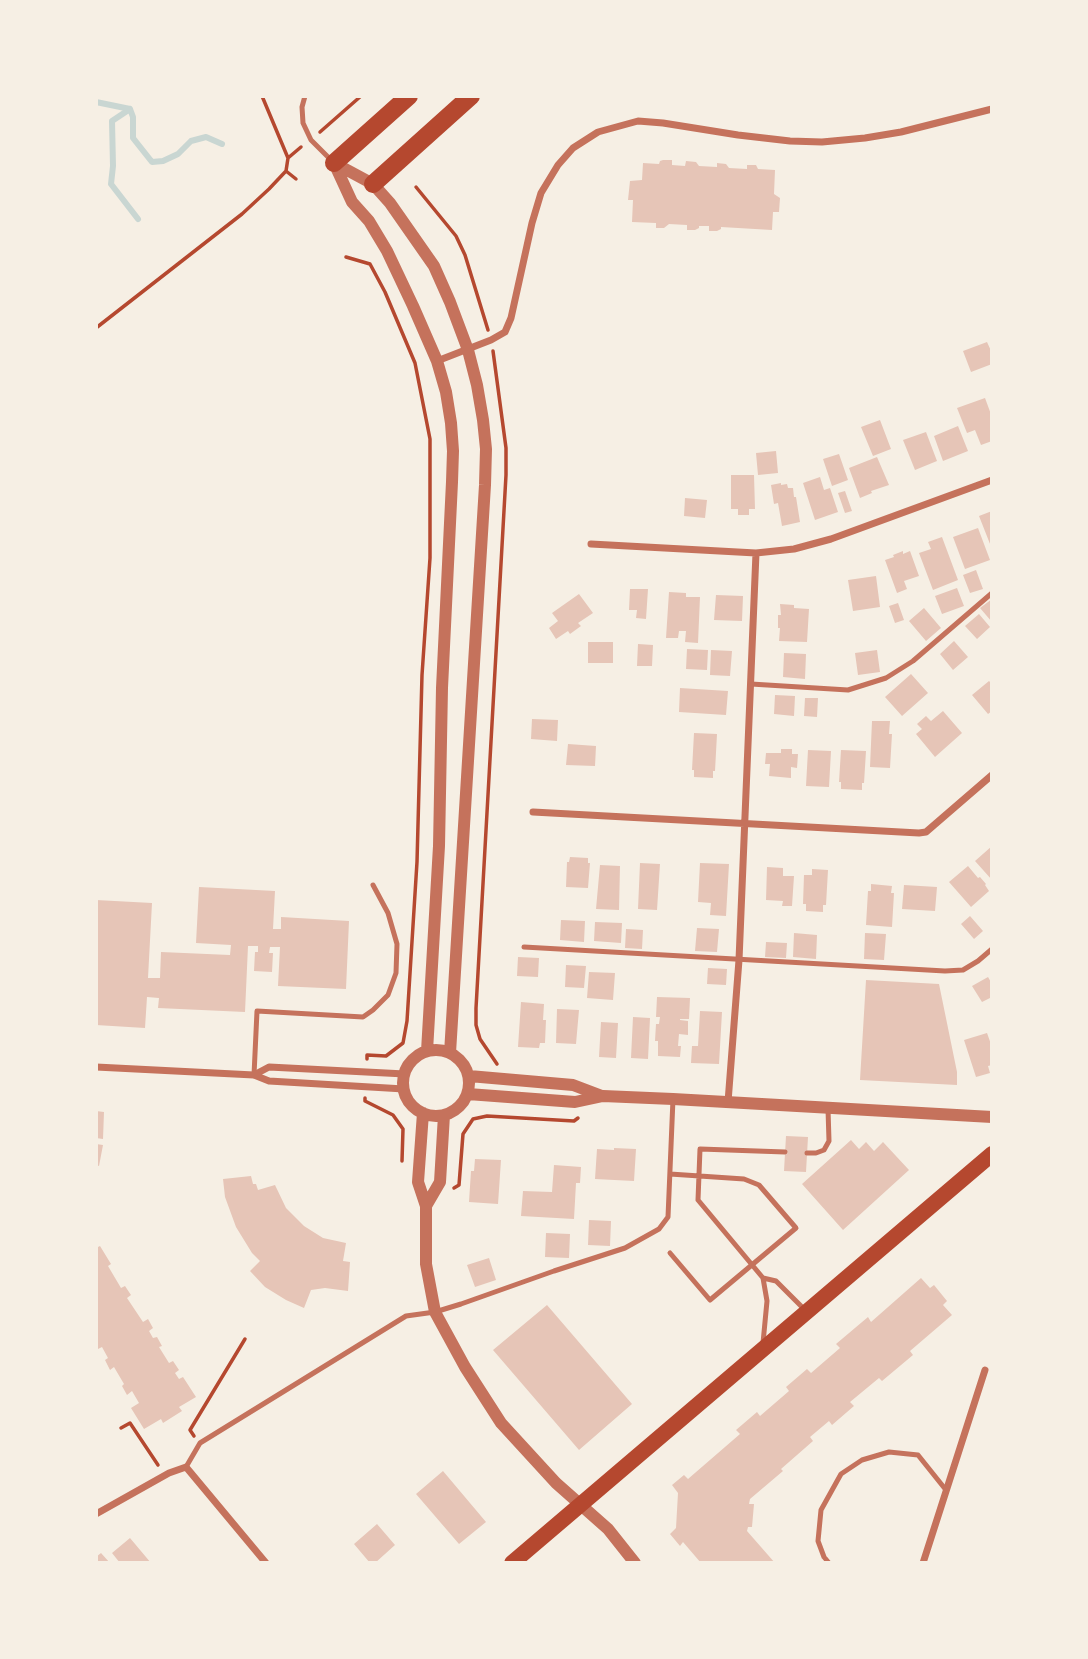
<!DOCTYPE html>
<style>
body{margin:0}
#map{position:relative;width:1088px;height:1659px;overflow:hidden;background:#f6efe4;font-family:"Exo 2",sans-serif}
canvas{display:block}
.frame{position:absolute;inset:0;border:98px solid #f6efe4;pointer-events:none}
</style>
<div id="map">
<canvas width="1088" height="1659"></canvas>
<div class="frame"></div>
</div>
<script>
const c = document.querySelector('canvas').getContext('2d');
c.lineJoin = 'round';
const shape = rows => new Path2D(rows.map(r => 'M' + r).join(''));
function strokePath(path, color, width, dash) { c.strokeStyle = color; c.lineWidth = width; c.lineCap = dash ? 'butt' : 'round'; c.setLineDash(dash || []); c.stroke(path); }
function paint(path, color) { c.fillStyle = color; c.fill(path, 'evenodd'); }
strokePath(shape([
 [96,102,130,109,133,117,133,138,152,162,163,161,178,154,191,141,206,137,222,144],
 [130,109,112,121,113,166,111,184,138,219]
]), '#c9d6d2', 6);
paint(shape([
 [663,160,672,160,672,165,685,166,686,161,696,162,699,166,717,167,717,163,726,164,729,168,747,169,747,165,756,165,758,169,775,170,774,194,780,198,779,212,773,212,772,230,721,227,721,229,717,231,709,231,709,226,699,226,699,228,695,230,687,230,687,225,669,224,664,228,656,228,656,223,632,222,633,200,628,200,630,181,642,180,643,163,659,164,660,161],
 [987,342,992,353,992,364,971,372,963,351],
 [985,398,992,417,992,441,981,445,975,430,967,433,957,408],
 [880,420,891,449,873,456,861,427],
 [958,426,968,451,943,461,934,436],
 [926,432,937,461,915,470,903,440],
 [776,451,778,473,758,475,756,453],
 [839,454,848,480,832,486,823,459],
 [877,457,889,485,871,491,872,493,860,498,849,468],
 [731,475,754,475,755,509,749,509,749,515,738,515,738,509,731,509],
 [820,477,824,490,830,488,838,512,815,520,803,483],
 [781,483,781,485,787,484,788,488,793,488,794,497,796,497,800,522,782,526,778,503,774,504,771,485],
 [845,491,852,511,845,513,838,493],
 [685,498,707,500,705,518,684,516],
 [992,511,992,549,979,516],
 [978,528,990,560,965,569,953,537],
 [942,537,958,580,933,590,919,553,931,549,928,542],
 [903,551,903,554,910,551,919,576,904,581,907,589,897,593,885,560,894,557,893,555],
 [976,570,983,589,970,593,963,575],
 [876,576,880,607,853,611,848,580],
 [957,588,964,606,942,614,935,596],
 [630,589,648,589,646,619,636,618,637,610,629,610],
 [669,592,686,593,686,597,700,597,698,643,685,642,686,631,679,631,678,638,666,638],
 [579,594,593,613,578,623,581,626,570,634,568,631,556,639,549,628,558,621,552,613],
 [716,595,743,596,742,621,714,620],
 [992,599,992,622,980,608],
 [898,603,904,620,895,623,889,606],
 [780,604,794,605,794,608,809,609,807,642,779,641,780,628,778,628,778,615,781,615],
 [924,608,941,628,926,641,909,621],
 [979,614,990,627,977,639,965,626],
 [954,641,968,657,953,670,940,654],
 [588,642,613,642,613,663,588,663],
 [638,644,653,645,652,666,637,666],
 [687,649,708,650,707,670,686,669],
 [711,650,732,651,730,676,710,675],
 [877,650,880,672,858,675,855,653],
 [784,653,806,654,805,679,783,677],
 [911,674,928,693,902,716,885,697],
 [989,681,992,684,992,711,988,714,972,695],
 [680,688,728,691,726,715,679,712],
 [775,695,795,696,794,716,774,714],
 [805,698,818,698,817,717,804,716],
 [943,711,962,733,935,757,916,734,922,729,917,724,926,716,931,721],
 [532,719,558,720,557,741,531,739],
 [872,721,890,721,889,734,892,734,890,768,870,767],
 [694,733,717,734,715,771,713,771,713,778,694,777,694,770,692,770],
 [568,744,596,746,595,766,566,765],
 [781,749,792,749,792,754,798,754,797,768,791,767,791,778,769,776,770,764,765,764,766,753,781,753],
 [808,750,831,751,829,787,806,786],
 [841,750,866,751,864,783,862,783,862,790,841,789,841,782,839,782],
 [992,846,992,880,975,861],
 [570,857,588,858,588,863,590,863,588,888,566,887,567,862,569,862],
 [640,863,660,864,657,910,638,909],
 [700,863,729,864,726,916,710,915,711,903,698,902],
 [600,865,620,866,619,910,596,909],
 [968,866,978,878,980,877,986,884,985,885,989,891,971,907,949,882],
 [767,867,783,868,783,876,794,876,792,906,782,906,783,901,766,900],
 [812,869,828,870,826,905,823,905,823,912,806,911,806,904,803,904,804,875,812,875],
 [871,884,892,886,891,893,894,893,892,927,866,925,868,891,871,891],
 [904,885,937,887,935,911,902,909],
 [199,887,275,891,273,929,281,929,281,917,349,921,346,989,278,986,280,947,270,947,269,953,273,953,272,972,254,971,255,952,258,952,258,946,248,946,245,1012,158,1008,159,998,147,997,145,1028,96,1025,96,900,152,903,148,978,160,978,161,952,230,955,231,945,196,943],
 [970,916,983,931,974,939,961,924],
 [561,920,585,921,584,942,560,940],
 [595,922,622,923,621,943,594,941],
 [697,928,719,929,717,952,695,951],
 [626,929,643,930,642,949,625,948],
 [794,933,817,935,816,959,793,957],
 [865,933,886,934,884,960,864,959],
 [766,942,787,943,786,958,765,957],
 [518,957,539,958,538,977,517,976],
 [566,965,586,966,584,988,565,987],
 [708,968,727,969,726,985,707,984],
 [589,972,615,973,613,1000,587,998],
 [988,977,992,984,992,997,982,1002,972,986],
 [866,980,939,984,957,1072,957,1085,860,1080],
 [657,997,690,998,689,1019,680,1019,680,1020,688,1021,688,1035,679,1034,678,1046,681,1046,680,1057,658,1056,658,1041,655,1041,656,1024,659,1024,660,1017,656,1017],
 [521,1002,544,1004,543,1020,546,1020,545,1043,540,1043,539,1048,518,1047],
 [557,1009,579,1010,576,1044,556,1043],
 [700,1011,722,1012,719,1064,691,1063,692,1046,698,1046],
 [633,1017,650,1018,648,1059,631,1058],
 [601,1022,618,1023,616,1058,599,1057],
 [987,1033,992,1047,992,1065,988,1066,990,1073,976,1077,964,1040],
 [96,1111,104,1112,103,1139,96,1138],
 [786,1136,808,1137,806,1172,784,1171],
 [851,1140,859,1149,866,1142,874,1151,883,1142,909,1170,843,1230,802,1184],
 [96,1144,103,1145,99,1166,96,1165],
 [614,1148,636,1149,634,1181,595,1179,597,1149,614,1150],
 [475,1159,501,1160,498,1204,469,1202,471,1171,474,1171],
 [554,1165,581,1167,580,1183,576,1183,574,1219,521,1216,523,1191,552,1192],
 [251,1176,253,1184,256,1184,258,1190,275,1185,286,1208,304,1226,323,1238,346,1243,343,1261,350,1262,348,1291,325,1288,311,1290,304,1308,286,1300,265,1287,250,1271,260,1261,252,1253,236,1227,225,1197,223,1179],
 [589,1220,611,1221,610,1246,588,1245],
 [546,1233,570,1234,569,1258,545,1257],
 [100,1246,111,1264,108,1266,121,1288,125,1286,131,1295,127,1298,143,1322,148,1319,153,1328,149,1331,153,1338,157,1337,162,1346,159,1347,169,1363,173,1361,179,1370,175,1373,179,1379,183,1377,196,1397,179,1407,182,1411,163,1423,161,1419,144,1429,131,1408,139,1403,132,1391,127,1395,122,1386,124,1384,114,1367,110,1370,105,1360,108,1358,102,1347,98,1349,96,1346,96,1248],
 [489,1258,496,1280,475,1287,467,1265],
 [921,1278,930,1288,934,1285,947,1301,943,1305,952,1315,910,1351,913,1355,882,1381,879,1378,850,1402,854,1406,832,1425,829,1421,810,1437,813,1441,781,1469,783,1471,750,1499,749,1504,754,1504,752,1527,748,1527,747,1531,775,1563,701,1563,683,1542,680,1546,670,1534,676,1528,678,1493,672,1485,684,1475,688,1479,740,1434,736,1430,757,1412,760,1416,789,1391,786,1387,807,1369,811,1373,840,1348,836,1344,868,1317,871,1322],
 [547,1305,632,1404,579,1450,493,1350],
 [443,1471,486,1522,459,1544,416,1494],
 [377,1524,395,1545,375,1563,370,1563,354,1544],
 [130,1538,151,1563,120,1563,112,1553],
 [101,1553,110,1563,96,1563,96,1557]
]), '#e6c5b7');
strokePath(shape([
 [262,96,288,158],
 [320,132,361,96],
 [286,171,296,179],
 [416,187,456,236,465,255,488,330],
 [346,257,370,264,385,292,415,363,430,439,430,558,422,675,417,862,407,1021,403,1043,386,1056,367,1055,367,1059],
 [96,328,242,214,269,189,286,171,288,158,301,147],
 [493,351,506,448,506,475,476,1008,476,1025,480,1039,497,1064],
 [365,1098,365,1101,393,1115,403,1129,402,1161],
 [454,1188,459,1185,463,1134,473,1119,487,1116,574,1121,578,1118],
 [121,1428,130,1423,158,1465],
 [194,1436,190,1430,245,1339]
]), '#b5482f', 3.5);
strokePath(shape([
 [305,96,302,107,303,123,311,140,333,162],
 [751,684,848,690,886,678,913,661,992,593],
 [524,947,945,971,963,970,978,961,992,949],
 [254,1075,257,1011,363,1017,373,1010,388,995,396,973,397,944,388,913,373,885],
 [807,1153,816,1153,824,1150,829,1141,828,1109],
 [670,1253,710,1300,796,1228,759,1185,744,1179,670,1174],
 [763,1278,776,1281,806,1311],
 [763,1343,767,1301,763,1278,698,1200,700,1149,785,1152],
 [186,1467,200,1443,406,1316,435,1312,461,1304,554,1271,625,1248,659,1229,668,1217,673,1099],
 [829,1563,824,1557,818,1541,821,1510,841,1474,862,1460,889,1452,918,1455,946,1490]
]), '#c5725c', 5);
strokePath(shape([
 [437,361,491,340,505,332,511,318,532,223,541,193,558,165,573,148,598,132,638,121,663,123,738,135,790,141,822,142,865,138,901,132,992,109],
 [591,544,756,553,794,549,831,539,992,480],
 [533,812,919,833,926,832,992,775],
 [96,1067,254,1075,269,1081,404,1089],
 [254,1075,269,1067,405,1074],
 [728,1102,739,960,756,553],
 [96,1514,169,1473,186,1467,266,1563],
 [923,1563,985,1370]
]), '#c5725c', 7);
strokePath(shape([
 [334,163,373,184,390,203,434,266,450,302,468,350,477,385,483,420,486,449,485,485,450,1053],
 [334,163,352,202,369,221,387,251,413,306,437,361,446,392,451,423,453,451,452,482,442,688,439,846,427,1051],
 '403 1083a33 33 0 1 1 66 0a33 33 0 1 1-66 0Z',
 [469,1076,573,1085,602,1096],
 [468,1094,575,1102,603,1096,673,1099,992,1117],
 [423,1113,418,1182,426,1206,426,1264,435,1312,465,1367,501,1423,556,1483,608,1529,635,1563],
 [426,1206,440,1182,444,1115]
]), '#c5725c', 12);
strokePath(shape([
 [512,1563,992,1154]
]), '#b5482f', 16);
strokePath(shape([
 [334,163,409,96],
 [373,184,471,96]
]), '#b5482f', 18);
</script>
